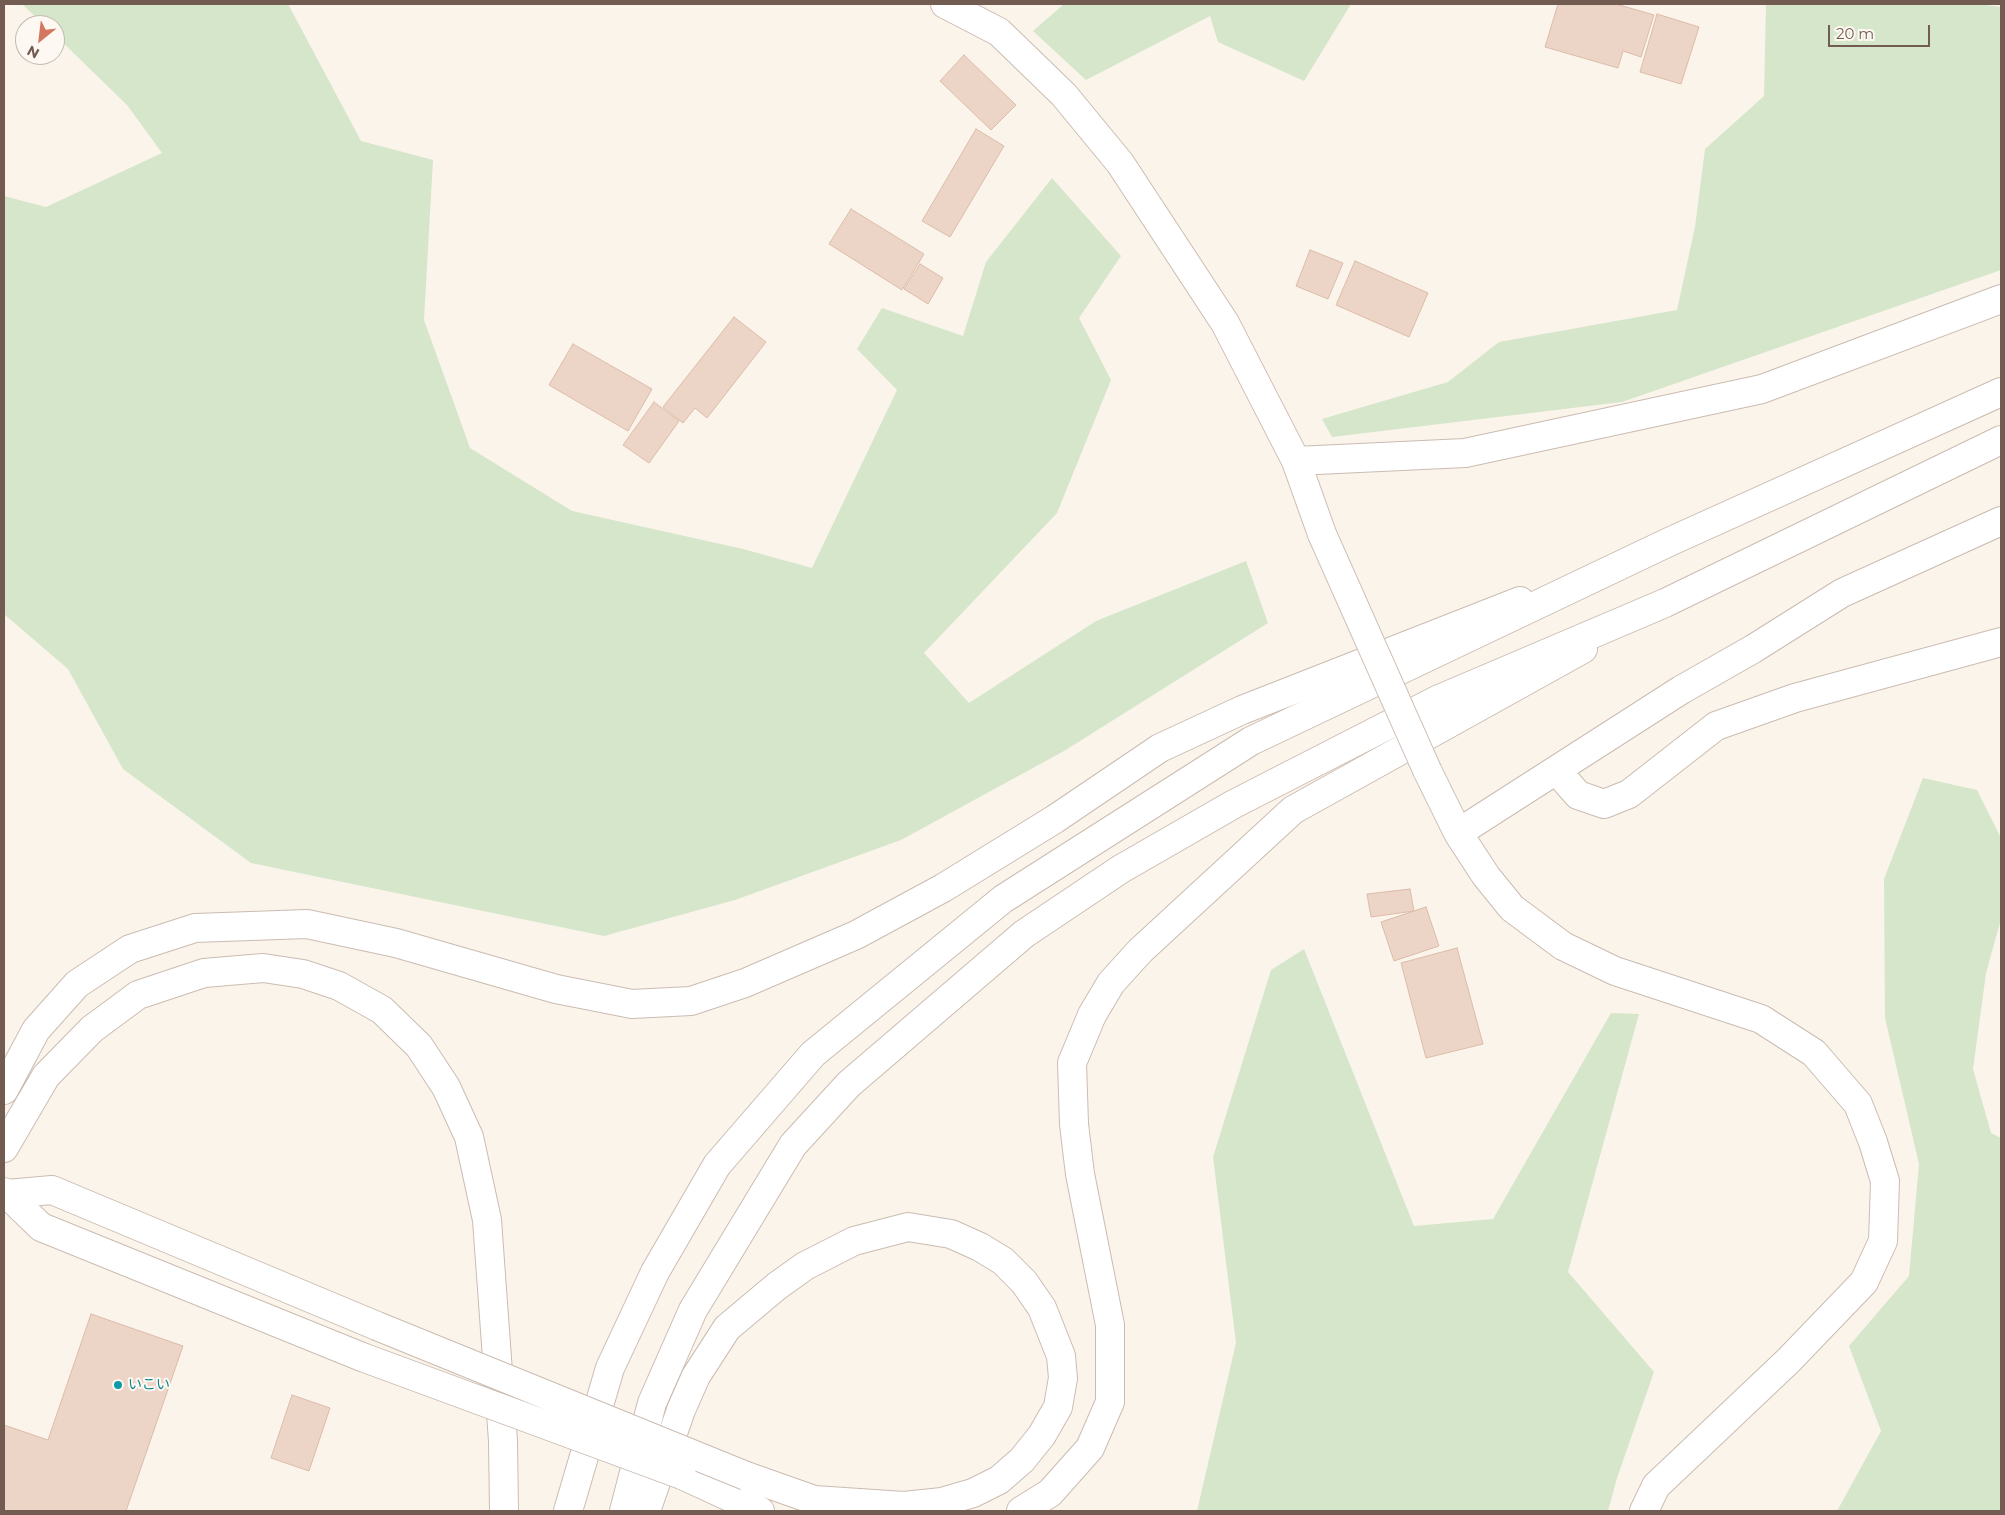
<!DOCTYPE html>
<meta charset="utf-8">
<style>
body{margin:0}
#map{position:relative;width:2005px;height:1515px;overflow:hidden;background:#faf4eb;font-family:Montserrat,sans-serif}
canvas{display:block}
.frame{position:absolute;inset:0;border:5px solid #725c51;pointer-events:none}
.north{position:absolute;left:15px;top:15px;width:50px;height:50px;box-sizing:border-box;background:#fdf8f1;border:1px solid #c5bab1;border-radius:50%;rotate:209deg;font-size:14px;font-weight:700;line-height:20px;text-align:center;color:#725c51}
.north::after{content:'';display:block;margin:auto;width:18px;height:22px;background:#d47760;clip-path:polygon(50% 0,100% 100%,50% 72%,0 100%)}
.scale{position:absolute;left:1828px;top:25px;width:102px;height:22px;box-sizing:border-box;border:2px solid #725c51;border-top:0;padding-left:6px;font-size:15px;line-height:18px;white-space:nowrap;color:#725c51;-webkit-text-stroke:4px #fdf8f1;paint-order:stroke}
</style>
<div id="map">
<canvas width="2005" height="1515"></canvas>
<div class="frame"></div>
<div class="north">N</div>
<div class="scale">20 m</div>
</div>
<script>
const c = document.querySelector('canvas').getContext('2d');
c.lineJoin = 'round';
function paint(path, color) { c.fillStyle = color; c.fill(path, 'evenodd'); }
const shape = rows => new Path2D(rows.map(r => 'M' + r).join(''));
function strokePath(path, color, width, dash) { c.strokeStyle = color; c.lineWidth = width; c.lineCap = dash ? 'butt' : 'round'; c.setLineDash(dash || []); c.stroke(path); }
function write(font, color, halo, rows, align = 'center') {
  c.font = font + ' Montserrat,"Noto Sans JP",sans-serif'; c.lineWidth = 4; c.setLineDash([]); c.textBaseline = 'middle'; c.strokeStyle = halo; c.fillStyle = color; for (const [text, x, y, turn = 0] of rows) {
    c.save(); c.translate(x, y); c.rotate((+turn || 0) * Math.PI / 180); c.textAlign = isNaN(turn) ? turn : align; if (halo) c.strokeText(text, 0, 0); c.fillText(text, 0, 0); c.restore();
  }
}
paint(shape([
 [22,4,288,4,361,141,433,160,424,320,470,448,572,511,743,549,812,568,897,390,857,349,882,308,963,336,986,262,1052,178,1121,256,1079,318,1111,380,1057,513,924,653,969,703,1096,621,1246,561,1268,623,1064,751,901,840,735,900,604,936,251,863,123,769,68,669,4,614,4,196,46,207,162,153,127,105,55,35,55,25,44,25],
 [1064,4,1351,4,1304,81,1218,42,1210,16,1086,80,1033,31],
 [1766,4,1979,4,2001,7,2001,270,1622,402,1332,437,1322,419,1448,382,1499,342,1677,310,1695,227,1705,149,1764,96],
 [1923,778,1977,790,2001,838,2001,919,1986,973,1973,1069,1991,1133,2001,1138,2001,1511,1837,1511,1881,1431,1849,1346,1909,1276,1919,1164,1885,1018,1884,879],
 [1304,949,1414,1226,1493,1219,1611,1013,1639,1014,1568,1272,1654,1372,1617,1478,1608,1511,1197,1511,1236,1343,1213,1157,1271,970]
]), '#d6e6ca');
const building = shape([
 [1558,4,1616,4,1654,15,1641,57,1623,51,1618,68,1545,47,1558,4],
 [1657,14,1699,27,1681,84,1640,72,1657,14],
 [964,55,1016,105,991,130,940,81,964,55],
 [976,129,1004,146,950,237,922,221,976,129],
 [851,209,924,254,902,290,829,244,851,209],
 [1310,250,1343,263,1328,299,1296,286,1310,250],
 [1355,261,1428,293,1409,337,1336,305,1355,261],
 [920,264,943,278,928,304,904,289,920,264],
 [734,317,766,342,707,418,695,408,683,423,663,407,734,317],
 [573,344,652,389,628,431,549,385,573,344],
 [654,402,679,421,649,463,623,445,654,402],
 [1410,889,1414,911,1371,917,1367,894,1410,889],
 [1426,907,1439,946,1394,961,1381,922,1426,907],
 [1457,948,1483,1044,1426,1058,1401,963,1457,948],
 [91,1314,183,1346,126,1511,4,1511,4,1425,48,1440,91,1314],
 [292,1395,330,1408,309,1471,271,1458,292,1395]
]);
paint(building, '#ecd4c6');
strokePath(building, '#ddbba8', 1);
const minor = shape([
 [945,4,999,32,1064,95,1120,163,1225,323,1296,461,1322,534],
 [1296,461,1465,453,1762,389,2001,299],
 [1427,770,1458,833,1486,876,1512,908,1563,946,1615,971,1761,1019,1814,1053,1858,1104,1873,1142,1885,1181,1883,1241,1864,1282,1788,1361,1656,1486,1644,1511],
 [1557,771,1578,795,1604,804,1629,794,1716,726,1795,698,2001,642],
 [1458,833,1681,690,1753,649,1842,593,2001,521],
 [4,1090,36,1030,77,984,130,949,195,928,307,924,396,943,556,989,632,1004,691,1001,745,983,856,935,943,888,1055,819,1160,748,1242,710,1520,601],
 [4,1148,46,1076,92,1029,138,995,204,973,263,968,303,974,339,986,382,1010,419,1046,446,1087,469,1137,487,1220,503,1441,504,1511],
 [7,1194,52,1190,377,1326],
 [7,1194,41,1227,362,1357],
 [682,1475,760,1511],
 [646,1511,681,1410,696,1376,727,1328,777,1286,805,1266,854,1241,908,1227,951,1234,980,1247,1003,1261,1024,1282,1042,1308,1061,1356,1063,1378,1058,1407,1042,1435,1022,1460,999,1480,973,1493,942,1502,904,1506,814,1500,746,1476],
 [1021,1511,1050,1493,1090,1448,1110,1402,1110,1325,1080,1174,1074,1124,1072,1063,1092,1015,1111,983,1140,951,1293,810,1583,649]
]);
const tertiary = shape([
 [4,1192,7,1194],
 [568,1511,610,1368,655,1272,717,1165,813,1054,1003,899,1251,741,1669,542,2001,392],
 [624,1511,652,1403,693,1310,793,1145,849,1084,1024,934,1121,869,1234,804,1437,700,1665,603,2001,440]
]);
strokePath(minor, '#cbbcb2', 30);
strokePath(tertiary, '#cbbcb2', 30);
strokePath(minor, '#fff', 28);
strokePath(tertiary, '#fff', 28);
const minorBridge = shape([
 [1322,534,1427,770],
 [377,1326,746,1476],
 [362,1357,682,1475]
]);
strokePath(minorBridge, '#cbbcb2', 30, []);
strokePath(minorBridge, '#fff', 28);
for (const [x, y, r, color] of [
 [118,1385,5,"#0f9aa8"]
]) { const dot = new Path2D(); dot.arc(x, y, r, 0, 2 * Math.PI); c.fillStyle = color; c.fill(dot); strokePath(dot, '#fdf8f1', 2); }
write('14px', '#0d838f', '#fdf8f1', [
 ["いこい",128,1385]
], 'left');
</script>
